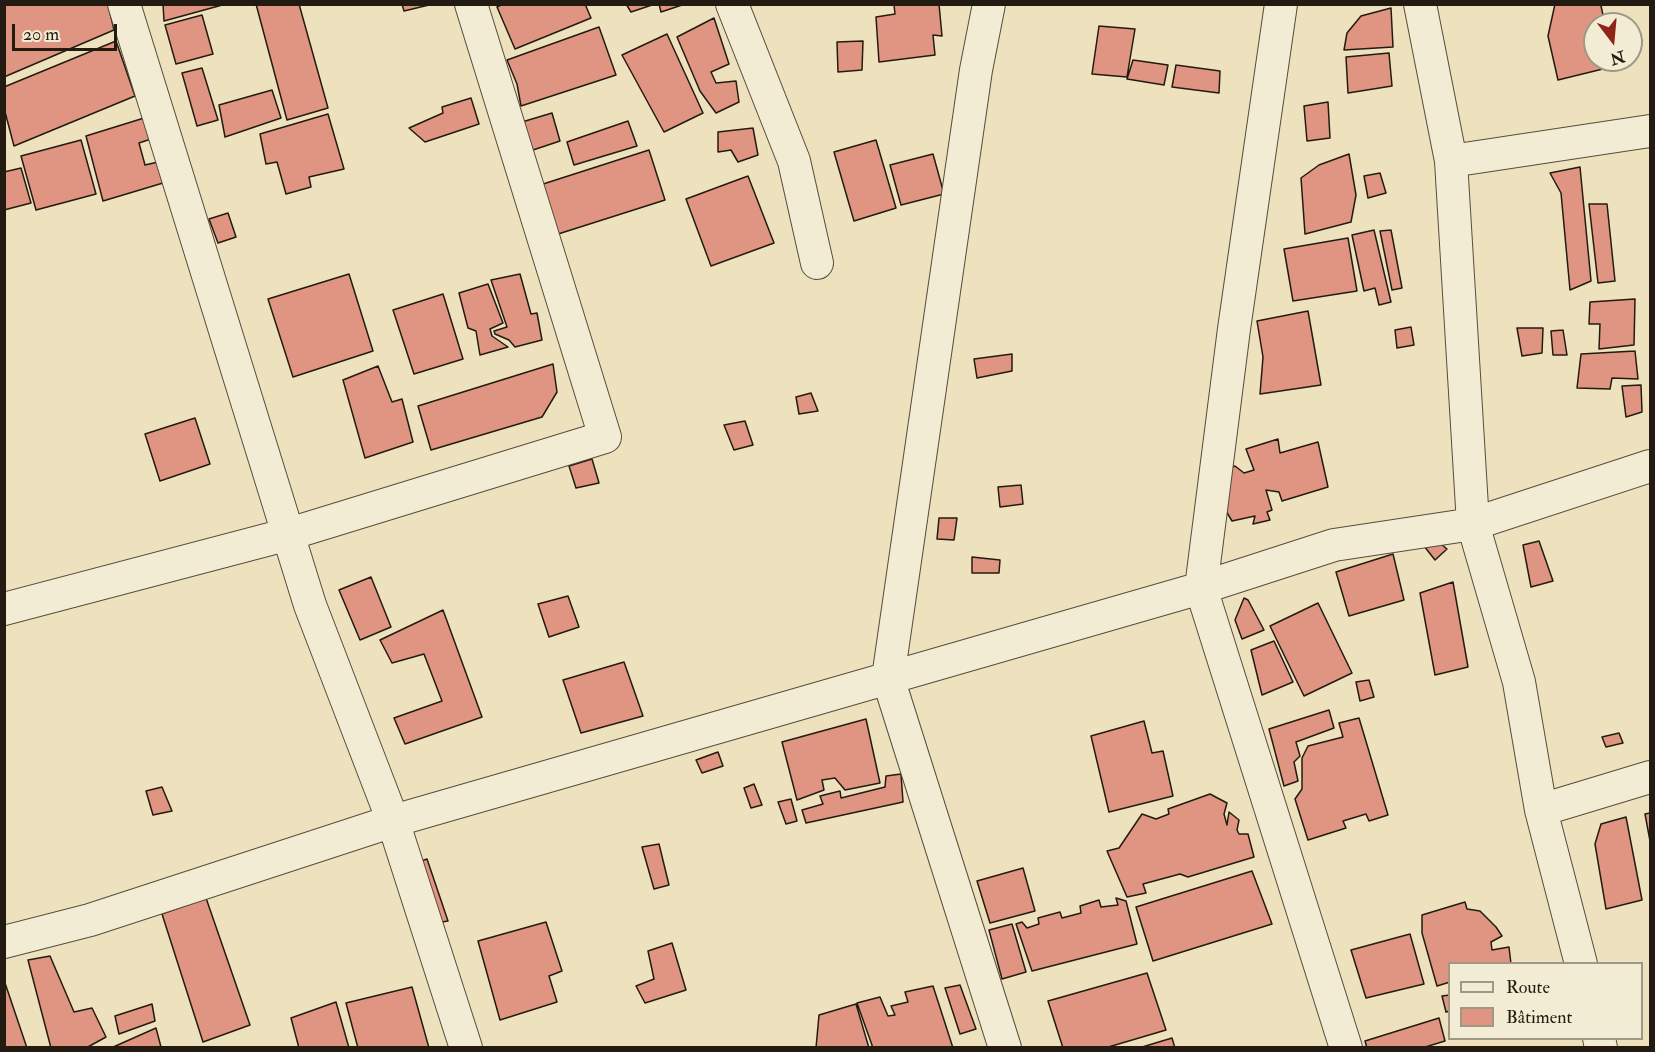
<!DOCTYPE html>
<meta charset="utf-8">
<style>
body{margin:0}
#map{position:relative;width:1655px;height:1052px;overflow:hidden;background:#ede2bd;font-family:"IM FELL Double Pica",serif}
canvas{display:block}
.frame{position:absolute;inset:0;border:6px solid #231b11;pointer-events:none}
.legend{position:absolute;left:1448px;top:962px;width:195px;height:78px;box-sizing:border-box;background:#f3ecd4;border:2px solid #a09886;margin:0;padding:8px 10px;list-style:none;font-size:18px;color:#231b11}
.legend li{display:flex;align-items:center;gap:12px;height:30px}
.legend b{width:30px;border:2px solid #a09886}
.north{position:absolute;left:1583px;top:12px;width:60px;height:60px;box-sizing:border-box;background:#f3ecd4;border:2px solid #a09886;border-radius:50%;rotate:164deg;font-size:16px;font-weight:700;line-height:24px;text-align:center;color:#231b11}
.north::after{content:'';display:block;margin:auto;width:21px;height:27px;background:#8f2418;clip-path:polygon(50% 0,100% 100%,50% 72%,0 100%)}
.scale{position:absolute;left:12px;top:24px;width:105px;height:27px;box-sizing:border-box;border:3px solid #231b11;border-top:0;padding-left:8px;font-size:18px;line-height:21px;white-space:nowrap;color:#231b11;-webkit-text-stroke:4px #f3ecd4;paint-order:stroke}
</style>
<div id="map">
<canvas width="1655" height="1052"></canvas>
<div class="frame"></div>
<ul class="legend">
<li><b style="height:8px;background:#f3ecd4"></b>Route</li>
<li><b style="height:16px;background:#df9582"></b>Bâtiment</li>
</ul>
<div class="north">N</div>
<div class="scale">20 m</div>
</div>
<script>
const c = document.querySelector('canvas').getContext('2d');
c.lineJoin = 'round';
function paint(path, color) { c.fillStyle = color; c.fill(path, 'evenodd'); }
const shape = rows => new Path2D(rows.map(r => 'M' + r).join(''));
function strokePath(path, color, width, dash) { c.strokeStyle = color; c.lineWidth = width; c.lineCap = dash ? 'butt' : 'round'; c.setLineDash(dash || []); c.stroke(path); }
const building = shape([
 [4,4,108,4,114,30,4,77,4,4],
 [163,4,226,4,164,21,163,4],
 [256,4,299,4,328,108,287,120,256,4],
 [402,4,429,4,429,5,404,11,402,4],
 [503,4,585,4,591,18,515,49,497,7,503,4],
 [626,4,651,4,652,5,631,12,626,4],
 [659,4,682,4,682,5,661,12,659,4],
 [939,4,942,36,933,35,935,55,879,62,876,17,895,14,894,5,939,4],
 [1555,4,1605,4,1601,6,1605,24,1595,24,1595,60,1613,60,1615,66,1558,80,1548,36,1555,4],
 [1391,8,1393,47,1344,50,1347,33,1361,16,1391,8],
 [202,15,213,54,176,64,165,25,202,15],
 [714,18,729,64,711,72,716,83,736,81,739,102,716,113,700,91,677,37,714,18],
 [1099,26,1135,29,1127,77,1092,74,1099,26],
 [599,27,616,75,521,106,517,84,507,60,599,27],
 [667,34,703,113,664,132,622,55,667,34],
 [116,41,135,96,14,146,4,108,4,87,116,41],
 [863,41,862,70,838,72,837,42,863,41],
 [1389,53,1392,86,1348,93,1346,57,1389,53],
 [1133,60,1168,65,1164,85,1127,79,1133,60],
 [1176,65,1220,71,1219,93,1172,87,1176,65],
 [202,68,218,120,197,126,182,73,202,68],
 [272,90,281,118,225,137,219,105,272,90],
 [471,98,479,124,425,142,409,128,443,113,442,107,471,98],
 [1328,102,1330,138,1307,141,1304,106,1328,102],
 [552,113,560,141,530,151,522,122,552,113],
 [328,114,344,169,309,177,311,187,286,194,277,162,266,164,260,134,328,114],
 [144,118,151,139,139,143,145,165,158,162,163,183,103,201,86,136,144,118],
 [628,121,637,146,574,165,567,142,628,121],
 [753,128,758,155,738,162,731,150,718,152,718,132,753,128],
 [81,140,96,194,36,210,21,156,81,140],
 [876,140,896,208,854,221,834,152,876,140],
 [649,150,665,200,555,235,540,185,649,150],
 [933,154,944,194,901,205,890,165,933,154],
 [1349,154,1356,195,1351,222,1305,234,1301,178,1319,165,1349,154],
 [1580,167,1591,281,1570,290,1561,193,1550,173,1580,167],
 [21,168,31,203,4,210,4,172,21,168],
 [1380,173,1386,193,1368,198,1364,176,1380,173],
 [748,176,774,243,711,266,686,199,748,176],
 [1589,204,1607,204,1615,281,1598,283,1589,204],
 [228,213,236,237,218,243,209,219,228,213],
 [1374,230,1391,302,1379,305,1375,288,1364,291,1352,235,1374,230],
 [1391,230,1402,288,1392,290,1380,231,1391,230],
 [1348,238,1357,291,1293,301,1284,249,1348,238],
 [349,274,373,351,293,377,268,299,349,274],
 [520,274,531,314,537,313,542,340,515,347,509,340,495,334,494,331,507,327,491,280,520,274],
 [488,284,503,323,490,329,492,336,508,347,480,355,476,331,468,328,459,293,488,284],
 [443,294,463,359,414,374,393,310,443,294],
 [1635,299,1634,345,1599,349,1600,324,1589,324,1590,302,1635,299],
 [1308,311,1321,385,1260,394,1263,357,1257,321,1308,311],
 [1411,327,1414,345,1397,348,1395,330,1411,327],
 [1517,328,1543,328,1542,353,1522,356,1517,328],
 [1563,330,1567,355,1553,355,1551,331,1563,330],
 [1635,351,1638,379,1612,378,1610,389,1577,388,1581,354,1635,351],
 [1012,354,1012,371,977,378,974,359,1012,354],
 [553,364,557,392,542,417,431,450,418,406,553,364],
 [378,366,392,402,402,399,413,442,365,458,343,380,378,366],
 [1641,385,1642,412,1626,417,1622,386,1641,385],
 [811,393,818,411,799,414,796,397,811,393],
 [195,418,210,464,160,481,145,434,195,418],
 [745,421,753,445,734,450,724,425,745,421],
 [1278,439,1280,453,1318,442,1328,487,1282,501,1279,492,1266,490,1272,510,1267,512,1270,520,1253,524,1255,516,1232,521,1223,506,1227,469,1235,466,1244,473,1254,470,1246,449,1278,439],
 [592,459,599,483,576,488,569,466,592,459],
 [1021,485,1023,504,1000,507,998,487,1021,485],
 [939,518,957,518,954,540,937,539,939,518],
 [1435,539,1447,549,1435,560,1424,546,1435,539],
 [1539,541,1553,581,1531,587,1523,545,1539,541],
 [1393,554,1404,600,1349,616,1336,572,1393,554],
 [972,557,1000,560,999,573,972,573,972,557],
 [371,577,391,627,360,640,339,590,371,577],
 [1453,582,1468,667,1435,675,1420,593,1453,582],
 [568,596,579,627,549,637,538,604,568,596],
 [1244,598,1248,600,1264,630,1242,639,1235,620,1244,598],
 [1318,603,1352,673,1304,696,1270,626,1318,603],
 [443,610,482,717,405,744,394,718,442,701,424,654,392,663,380,640,443,610],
 [1274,641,1293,682,1262,695,1251,650,1274,641],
 [624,662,643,716,581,733,563,680,624,662],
 [1369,680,1374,697,1360,701,1356,682,1369,680],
 [1329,710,1334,728,1296,742,1300,756,1294,762,1298,781,1284,786,1269,729,1329,710],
 [1359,718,1388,815,1369,821,1366,814,1343,821,1346,828,1308,840,1295,799,1302,789,1302,758,1308,746,1343,737,1339,723,1359,718],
 [866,719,880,783,845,790,835,778,822,780,824,790,797,800,782,742,866,719],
 [1144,721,1152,753,1163,751,1173,796,1109,812,1091,736,1144,721],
 [1619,733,1623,743,1606,747,1602,737,1619,733],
 [718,752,723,766,702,773,696,760,718,752],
 [901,774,903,802,806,823,802,810,823,804,820,796,840,791,841,798,885,787,886,776,901,774],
 [754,784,762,805,751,808,744,788,754,784],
 [162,787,172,811,153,815,146,791,162,787],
 [1210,794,1227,803,1224,814,1227,825,1229,812,1239,820,1237,830,1239,834,1248,834,1254,857,1188,877,1180,874,1143,884,1146,893,1127,897,1107,851,1119,848,1142,814,1156,819,1169,814,1168,809,1210,794],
 [791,799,797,821,786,824,778,802,791,799],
 [1650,813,1650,841,1645,814,1650,813],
 [1626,817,1642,900,1606,909,1595,844,1601,824,1626,817],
 [659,844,669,885,654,889,642,847,659,844],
 [427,859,448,921,436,923,418,862,427,859],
 [1023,868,1035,911,990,923,977,881,1023,868],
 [1252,871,1272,924,1153,961,1136,907,1252,871],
 [206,898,250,1025,203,1042,162,914,206,898],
 [1116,898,1126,901,1137,944,1032,971,1016,924,1022,922,1027,928,1039,924,1038,918,1060,912,1062,918,1081,913,1080,906,1099,900,1101,907,1118,905,1116,898],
 [1465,902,1467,909,1480,911,1496,927,1502,936,1491,942,1492,950,1509,947,1511,964,1450,964,1450,982,1437,986,1422,933,1422,915,1465,902],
 [546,922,562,971,549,976,557,1002,500,1020,478,941,546,922],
 [1012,924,1026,972,1002,979,989,930,1012,924],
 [1410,934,1424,984,1366,998,1351,950,1410,934],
 [672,943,686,990,645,1003,636,986,654,979,648,951,672,943],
 [50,956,74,1012,92,1008,106,1037,86,1048,51,1048,28,960,50,956],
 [1147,973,1166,1030,1105,1048,1063,1048,1048,1001,1147,973],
 [4,980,27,1048,4,1048,4,980],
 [960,985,976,1029,960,1034,945,988,960,985],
 [933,986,953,1048,873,1048,857,1003,880,997,888,1016,895,1015,891,1006,908,1002,905,992,933,986],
 [412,987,429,1048,358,1048,346,1003,412,987],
 [1450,995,1450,1011,1446,1012,1442,996,1450,995],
 [336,1002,349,1048,299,1048,291,1018,336,1002],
 [152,1004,155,1021,119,1034,115,1016,152,1004],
 [856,1004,869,1048,816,1048,819,1015,856,1004],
 [1439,1018,1445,1041,1422,1048,1367,1048,1365,1041,1439,1018],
 [156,1028,161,1047,111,1048,156,1028],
 [1172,1038,1175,1048,1139,1048,1172,1038]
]);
paint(building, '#df9582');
strokePath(building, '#231b11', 1.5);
const street = shape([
 [124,4,310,605,393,821,466,1048],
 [732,4,794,161,817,263],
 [989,4,976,70,888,678,1005,1048],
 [1281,4,1234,329,1201,588,1346,1048],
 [1420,4,1451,161,1473,524,1519,682,1541,810,1581,964],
 [1451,161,1650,131],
 [4,609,289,534,605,437,471,4],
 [1541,810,1650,777],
 [4,942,90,920,393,821,1201,588,1334,545,1473,524,1650,466],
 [1599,1038,1601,1048]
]);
strokePath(street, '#564d3c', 34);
strokePath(street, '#f3ecd4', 32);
</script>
